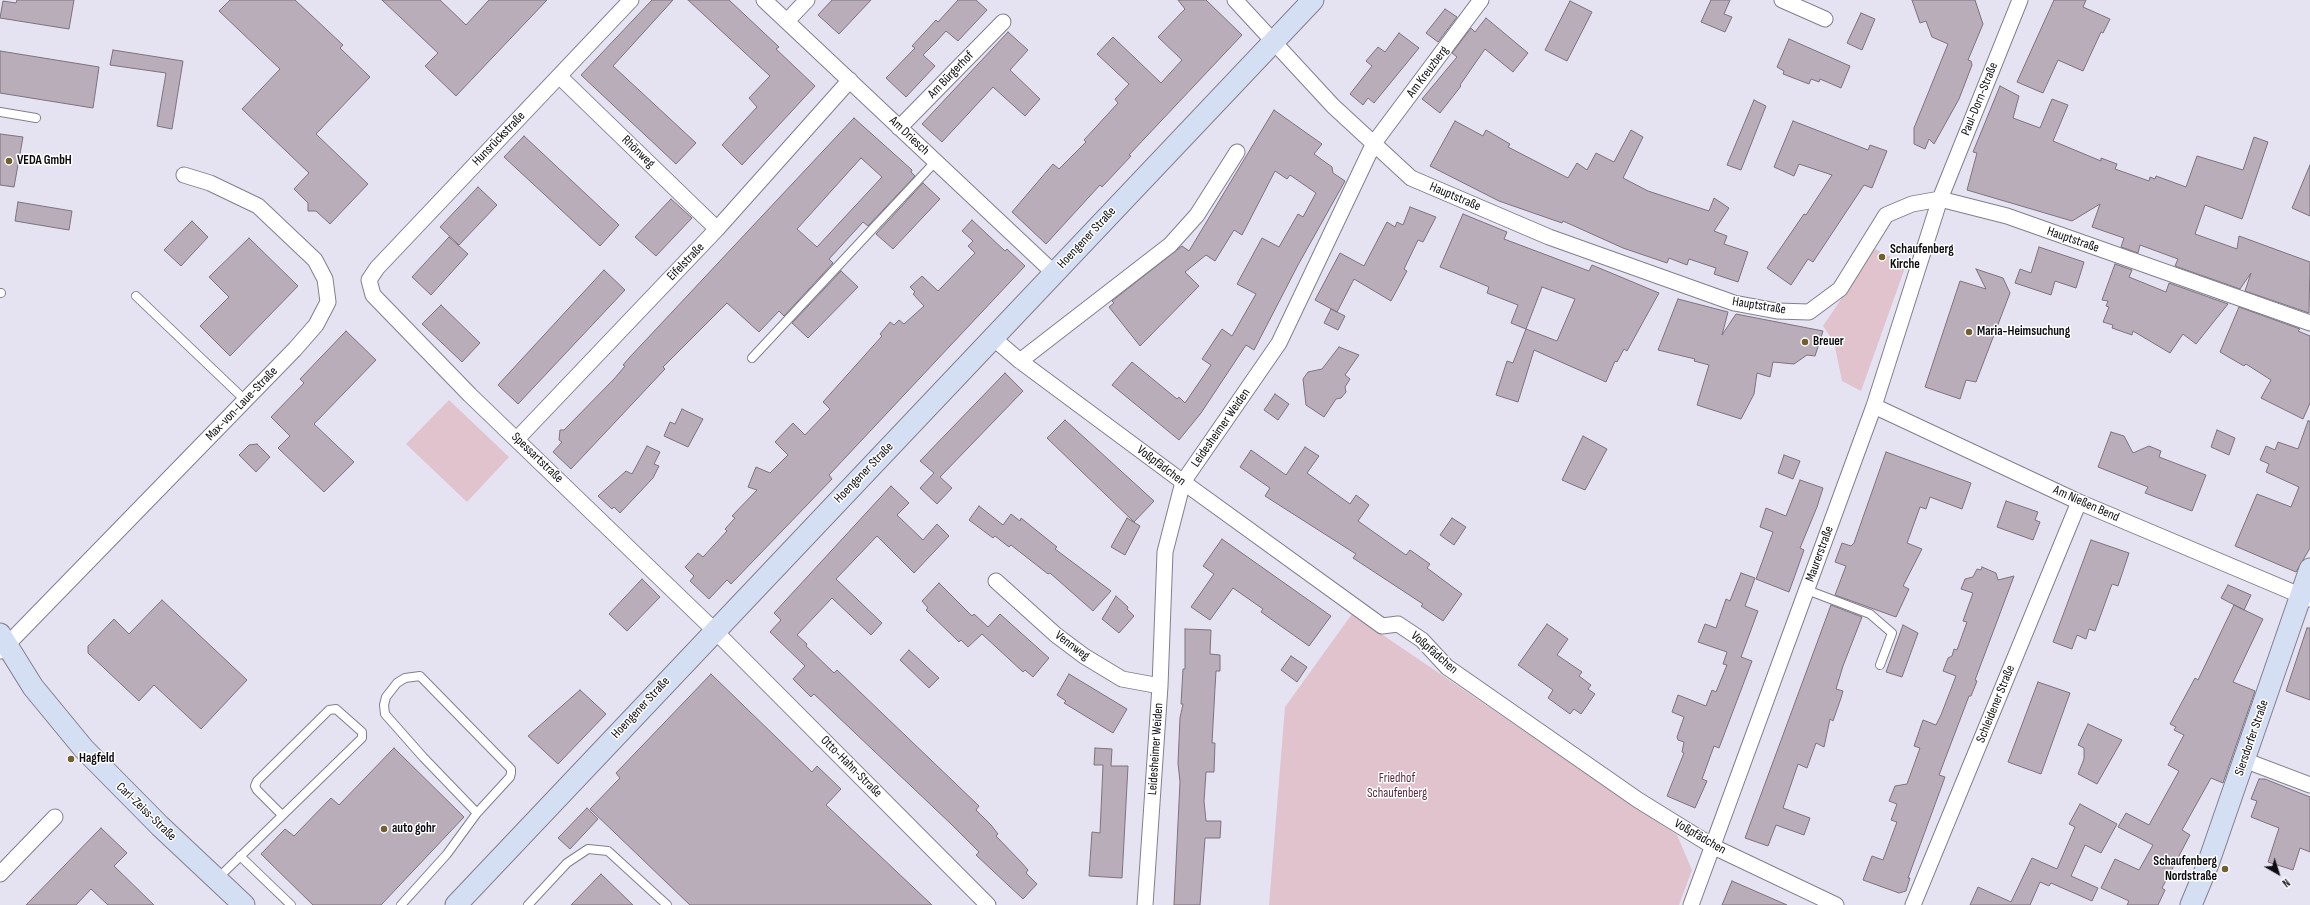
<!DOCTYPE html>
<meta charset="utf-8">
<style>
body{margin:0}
#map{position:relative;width:2310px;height:905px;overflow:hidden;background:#e5e2f2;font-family:"Sofia Sans Condensed",sans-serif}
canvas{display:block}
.north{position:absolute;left:2258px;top:853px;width:40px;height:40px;-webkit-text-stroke:3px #fff;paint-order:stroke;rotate:141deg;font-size:11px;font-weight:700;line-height:16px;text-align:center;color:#0c0b10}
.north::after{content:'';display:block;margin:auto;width:14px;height:18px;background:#0c0b10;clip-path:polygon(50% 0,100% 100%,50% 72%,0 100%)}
</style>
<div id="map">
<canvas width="2310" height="905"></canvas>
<div class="north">N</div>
</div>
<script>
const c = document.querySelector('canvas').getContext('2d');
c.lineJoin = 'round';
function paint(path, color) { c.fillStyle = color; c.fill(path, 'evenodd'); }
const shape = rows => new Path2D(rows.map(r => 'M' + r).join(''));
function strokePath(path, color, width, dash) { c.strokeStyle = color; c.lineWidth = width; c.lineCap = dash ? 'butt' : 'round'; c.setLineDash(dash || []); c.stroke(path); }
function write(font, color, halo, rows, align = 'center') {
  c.font = font + ' "Sofia Sans Condensed",sans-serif'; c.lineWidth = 3; c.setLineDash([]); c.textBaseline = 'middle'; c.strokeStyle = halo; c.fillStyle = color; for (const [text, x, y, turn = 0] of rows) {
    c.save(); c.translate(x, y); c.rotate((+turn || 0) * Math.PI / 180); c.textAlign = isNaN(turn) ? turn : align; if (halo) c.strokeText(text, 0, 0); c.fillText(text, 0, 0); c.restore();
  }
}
paint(shape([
 [1875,249,1906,265,1861,391,1842,381,1834,342,1823,326],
 [449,400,509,457,467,502,406,444],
 [1352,614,1677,835,1692,870,1679,905,1269,905,1285,707]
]), '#e1c3cd');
const building = shape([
 [17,0,74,0,69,29,0,18,3,1,16,3,17,0],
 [230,0,295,0,343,45,340,48,370,77,316,134,368,184,330,224,316,211,308,211,308,203,294,189,309,173,242,109,280,69,219,11,230,0],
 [382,0,440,0,466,25,489,0,547,0,456,96,425,66,438,53,382,0],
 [652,0,673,0,613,66,696,143,676,164,581,75,652,0],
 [688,0,729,0,779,47,776,49,815,86,742,165,722,145,757,107,749,98,770,76,688,0],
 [832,0,871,0,839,34,818,15,832,0],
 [958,0,976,0,987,10,958,41,946,31,935,43,923,55,935,66,906,97,886,78,915,48,912,46,936,20,938,22,958,0],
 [1178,0,1206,0,1242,35,1129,155,1131,156,1102,187,1100,185,1046,244,1012,212,1053,164,1059,169,1086,142,1084,140,1118,103,1115,99,1129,84,1097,54,1113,37,1161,83,1182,60,1158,37,1185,9,1178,0],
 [1711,0,1730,0,1724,14,1732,17,1725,32,1701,22,1711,0],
 [1912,0,1975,0,1983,24,1968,60,1971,61,1972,65,1959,99,1934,144,1929,139,1925,149,1914,144,1914,128,1948,44,1932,37,1926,21,1920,23,1912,0],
 [2054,0,2086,0,2083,7,2110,19,2103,33,2101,32,2083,71,2058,60,2043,93,2017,82,2054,0],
 [1570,1,1592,12,1567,61,1545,50,1570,1],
 [1445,9,1457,17,1438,42,1426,33,1445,9],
 [1861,13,1875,19,1862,50,1847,43,1861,13],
 [1486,18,1528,53,1513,72,1485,49,1460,85,1461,86,1440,113,1422,99,1457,57,1452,53,1471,28,1475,32,1486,18],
 [1008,32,1028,50,1010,70,1040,99,1025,116,993,87,942,142,922,124,1008,32],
 [1399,33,1419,48,1374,103,1368,98,1363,105,1350,94,1372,66,1366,61,1378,47,1385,52,1399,33],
 [1789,39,1850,66,1841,88,1820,79,1819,82,1811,79,1809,84,1783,74,1784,71,1777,67,1789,39],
 [113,50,183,61,172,129,157,126,166,73,110,65,113,50],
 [0,51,99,67,93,108,0,93,0,51],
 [2000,86,2019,96,2013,118,2040,128,2052,99,2068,105,2053,141,2101,161,2101,158,2117,164,2115,169,2149,181,2150,177,2155,179,2156,176,2186,187,2197,156,2243,170,2254,137,2268,142,2242,219,2205,205,2195,234,2237,249,2239,236,2310,262,2309,313,2245,291,2251,273,2240,289,2175,266,2178,259,2140,245,2138,253,2121,247,2124,238,2092,227,2100,204,2072,221,1967,190,1977,153,1973,152,2000,86],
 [1754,100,1766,106,1741,170,1727,165,1754,100],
 [1274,110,1322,144,1314,154,1332,167,1333,173,1345,181,1298,265,1254,350,1246,345,1201,413,1179,440,1112,385,1132,362,1177,399,1179,397,1185,403,1211,365,1202,359,1222,329,1232,336,1256,294,1237,284,1262,238,1279,247,1298,214,1303,217,1316,193,1290,175,1287,179,1275,171,1242,235,1234,230,1215,261,1206,255,1185,272,1199,286,1140,346,1109,307,1114,303,1112,301,1182,246,1189,251,1274,110],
 [854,118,912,170,911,172,915,176,868,226,863,222,829,259,833,263,784,316,779,311,759,332,727,303,663,367,665,369,571,469,553,452,562,442,559,440,560,430,564,430,614,379,625,366,623,365,629,358,854,118],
 [861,158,882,177,817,247,797,229,861,158],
 [1455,121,1483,136,1486,130,1510,144,1508,147,1568,178,1577,163,1587,170,1596,153,1614,162,1631,130,1643,137,1623,178,1648,191,1709,211,1714,198,1729,208,1714,231,1727,236,1724,244,1748,252,1738,282,1714,274,1716,268,1689,259,1687,265,1669,258,1667,263,1623,248,1563,221,1562,223,1499,201,1430,166,1455,121],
 [1793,121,1868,150,1870,145,1887,151,1872,188,1864,185,1813,262,1808,259,1791,285,1767,268,1804,214,1806,215,1832,175,1799,164,1794,176,1774,167,1793,121],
 [0,134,23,137,14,187,0,185,0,134],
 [524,136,619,225,600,246,504,157,524,136],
 [2310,165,2310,216,2292,208,2310,165],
 [923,183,940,199,893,249,876,234,923,183],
 [478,187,497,205,459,245,440,227,478,187],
 [671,199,692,218,656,256,635,237,671,199],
 [18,202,72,211,69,230,15,221,18,202],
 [1410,207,1436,217,1423,242,1418,240,1404,269,1407,271,1391,301,1354,279,1337,312,1315,300,1340,253,1364,266,1387,222,1395,227,1397,222,1403,225,1410,207],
 [1463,214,1507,232,1504,239,1589,271,1592,265,1659,293,1627,351,1624,349,1617,362,1615,361,1606,382,1534,350,1518,402,1496,395,1507,361,1513,363,1526,329,1511,323,1518,305,1487,293,1489,287,1475,281,1440,267,1463,214],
 [1542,287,1575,299,1557,341,1526,329,1542,287],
 [972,220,1005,251,1007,249,1025,266,829,475,832,479,731,584,727,580,709,599,690,581,694,576,685,567,698,553,703,557,727,531,725,529,735,518,732,516,757,490,748,487,756,467,770,473,788,455,775,442,793,423,805,435,830,409,823,402,882,336,880,334,890,322,894,325,899,320,904,324,924,306,913,294,915,292,910,287,922,276,938,291,975,253,968,246,973,241,962,231,972,220],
 [192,221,208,237,181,266,164,250,192,221],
 [449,237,468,254,431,295,412,277,449,237],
 [249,238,298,286,230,356,200,326,229,297,209,277,249,238],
 [2039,247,2084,262,2076,288,2055,281,2051,295,2015,283,2020,269,2031,273,2039,247],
 [2115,264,2132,270,2129,277,2166,292,2169,283,2228,304,2196,344,2183,334,2170,353,2133,331,2132,335,2112,328,2113,325,2103,322,2109,307,2106,306,2108,301,2102,300,2115,264],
 [1976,269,2003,278,2010,293,1976,382,1966,380,1960,399,1925,387,1960,281,1986,289,1976,269],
 [604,270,625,290,518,404,498,385,604,270],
 [841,271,858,287,808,338,792,323,841,271],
 [1678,299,1728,312,1722,335,1736,314,1823,331,1815,356,1807,355,1794,364,1773,362,1770,377,1757,373,1754,394,1741,419,1697,405,1709,365,1694,361,1695,359,1658,350,1678,299],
 [441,305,480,343,462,362,422,324,441,305],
 [2239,307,2300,329,2298,331,2310,336,2310,403,2303,419,2261,398,2271,380,2246,364,2244,366,2220,352,2239,307],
 [1331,309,1345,316,1338,330,1324,323,1331,309],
 [346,331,376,360,314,424,354,462,324,492,278,448,290,436,271,417,304,383,300,379,346,331],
 [1339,347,1359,355,1345,375,1350,379,1345,387,1346,392,1341,398,1336,399,1324,417,1306,405,1303,379,1308,372,1322,369,1339,347],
 [1005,373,1023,391,940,477,952,488,937,504,920,488,934,473,920,461,1005,373],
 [1275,394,1289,404,1278,420,1264,410,1275,394],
 [682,409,703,419,688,447,664,436,670,422,675,424,682,409],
 [1065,420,1154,501,1134,522,1047,438,1065,420],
 [2308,421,2310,421,2310,548,2296,572,2235,546,2257,494,2291,507,2299,487,2266,472,2269,464,2260,460,2266,446,2275,450,2278,442,2298,449,2308,421],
 [2217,430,2235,438,2229,455,2211,447,2217,430],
 [2111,432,2124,436,2133,453,2149,446,2161,451,2159,457,2206,475,2192,511,2145,493,2148,487,2098,467,2111,432],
 [1583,436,1607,449,1585,490,1562,480,1583,436],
 [257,444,270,457,256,472,239,455,249,445,257,444],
 [647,446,660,452,654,464,659,466,653,478,620,513,614,507,612,509,598,496,626,471,632,474,647,446],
 [1305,447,1319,456,1307,473,1350,504,1356,495,1369,505,1358,521,1406,555,1410,550,1430,564,1427,568,1462,594,1443,621,1421,606,1423,604,1353,558,1356,554,1265,496,1270,488,1240,467,1251,450,1286,475,1305,447],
 [1886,452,1971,483,1962,509,1930,497,1926,509,1920,507,1907,543,1922,549,1903,586,1909,589,1896,617,1835,595,1846,566,1835,562,1842,543,1851,546,1854,543,1886,452],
 [1784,455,1800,461,1793,479,1778,473,1784,455],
 [1800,480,1823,488,1817,507,1800,548,1804,550,1789,592,1756,579,1773,532,1760,527,1766,508,1786,516,1800,480],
 [891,486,909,503,897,515,923,540,937,524,949,536,914,573,877,536,836,579,882,623,871,635,832,598,797,635,807,644,806,646,834,673,837,670,979,806,976,810,991,825,998,834,996,836,1021,862,1028,870,1026,873,1037,884,1023,899,976,855,979,852,951,824,814,694,811,697,793,679,805,666,770,632,781,620,774,613,891,486],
 [2006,501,2038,512,2035,520,2040,522,2033,540,1997,527,2006,501],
 [979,506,1003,525,1011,514,1020,521,1021,518,1057,547,1055,549,1111,591,1093,611,1050,573,1048,574,1011,545,1009,547,995,536,993,538,969,520,979,506],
 [1127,518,1140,526,1125,555,1111,547,1127,518],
 [1452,518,1466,527,1454,545,1440,535,1452,518],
 [1222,539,1331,616,1309,646,1261,612,1263,609,1233,588,1210,620,1191,607,1214,574,1203,566,1222,539],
 [2091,540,2129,553,2118,586,2112,584,2095,631,2089,629,2086,639,2077,635,2072,649,2053,642,2091,540],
 [1982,567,1996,573,1998,580,2014,576,1975,680,1977,681,1971,696,1969,696,1939,775,1945,777,1908,878,1910,878,1906,891,1899,893,1863,880,1872,856,1883,860,1897,822,1891,820,1897,804,1889,801,1895,786,1907,784,1920,748,1914,746,1923,720,1936,725,1941,715,1956,676,1943,671,1948,658,1952,656,1954,649,1957,650,1967,622,1963,621,1973,593,1961,589,1965,579,1973,577,1977,569,1981,570,1982,567],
 [1741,573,1755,578,1745,606,1758,611,1741,657,1752,661,1719,748,1714,746,1702,779,1707,781,1695,808,1667,796,1684,753,1682,752,1684,742,1678,740,1677,737,1684,717,1672,712,1678,695,1706,706,1712,690,1716,692,1727,665,1723,664,1727,652,1698,642,1705,624,1716,628,1726,599,1730,601,1741,573],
 [642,579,660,597,627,631,609,614,642,579],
 [939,583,972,616,974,614,988,627,1000,614,1049,658,1033,677,1025,670,1023,672,982,634,968,647,961,640,959,642,926,610,928,608,922,601,939,583],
 [2228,585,2251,595,2244,610,2221,598,2228,585],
 [1116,596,1128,607,1127,609,1134,616,1119,633,1102,619,1116,596],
 [162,600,247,680,201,729,154,685,139,701,88,653,88,646,114,619,129,634,162,600],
 [1831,605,1862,617,1843,666,1836,689,1843,691,1841,698,1833,721,1830,719,1824,747,1816,743,1807,768,1798,764,1783,808,1810,818,1804,835,1776,825,1768,846,1745,838,1831,605],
 [2234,605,2263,619,2233,682,2255,691,2223,783,2211,778,2182,830,2190,835,2162,888,2165,890,2158,905,2127,905,2129,901,2101,888,2115,859,2139,870,2153,845,2118,827,2126,813,2149,825,2179,771,2168,765,2184,735,2174,730,2176,727,2170,724,2195,678,2198,680,2234,605],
 [1547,624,1568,639,1557,655,1582,672,1579,676,1591,685,1588,689,1595,694,1581,714,1574,709,1570,714,1548,698,1553,690,1518,665,1547,624],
 [1903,625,1918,633,1902,677,1886,672,1903,625],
 [2307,628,2310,628,2310,700,2286,691,2307,628],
 [1185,629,1211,630,1210,654,1220,655,1220,671,1216,671,1215,688,1212,743,1215,743,1214,772,1206,772,1204,801,1206,821,1221,821,1220,838,1205,838,1200,905,1174,905,1180,782,1178,763,1180,718,1183,704,1181,704,1183,669,1185,669,1185,629],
 [909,650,939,678,929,688,900,660,909,650],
 [1291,656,1307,667,1297,682,1281,670,1291,656],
 [711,674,812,772,817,766,841,789,826,805,932,905,690,905,590,809,620,778,616,773,711,674],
 [1069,674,1127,709,1113,733,1064,703,1066,701,1057,695,1069,674],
 [2038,682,2070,693,2041,774,2008,762,2038,682],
 [580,690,606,714,558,764,528,736,580,690],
 [2088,724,2122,740,2097,784,2078,774,2084,759,2084,748,2078,745,2088,724],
 [394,748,464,817,381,905,313,905,261,854,285,829,294,836,331,798,339,805,394,748],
 [1095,748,1112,749,1111,766,1128,766,1122,878,1089,876,1092,832,1100,833,1103,765,1094,765,1095,748],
 [2259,779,2265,779,2310,797,2310,852,2300,848,2293,870,2268,862,2279,828,2251,817,2257,801,2251,799,2259,779],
 [2080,804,2117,824,2101,853,2085,845,2071,876,2098,888,2092,901,2051,883,2049,886,2040,882,2030,905,1970,905,1978,887,2011,902,2032,858,2057,869,2075,827,2069,824,2080,804],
 [587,808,598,819,570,849,558,838,587,808],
 [101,828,127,853,114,866,154,905,108,905,91,889,76,905,26,905,101,828],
 [601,874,633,905,571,905,601,874],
 [1732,881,1787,905,1722,905,1732,881]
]);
paint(building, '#b8adb9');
strokePath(building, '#7d727e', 1);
const lane = shape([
 [0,112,36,118],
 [0,293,1,293],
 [136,296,245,400],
 [752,358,936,161],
 [1807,590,1870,614,1892,633,1880,665],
 [240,856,291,905],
 [217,879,362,738,362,732,336,709,329,710,257,781,255,786,257,790,281,814],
 [401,905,447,854,477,813,510,777,511,773,511,769,420,676,405,678,397,683,386,697,384,705,385,714,423,757,477,813],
 [528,905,567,863,588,849,608,851,667,905]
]);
const street = shape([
 [631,0,377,268,369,280,373,295,470,395,714,630,988,905],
 [764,0,1054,273],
 [1235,0,1333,106,1411,178,1549,237,1734,303,1777,311,1809,312,1840,289,1886,215,1912,204,1940,199,2007,216,2310,323],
 [1782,0,1825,19],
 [787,21,807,0],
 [559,76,717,229],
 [899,128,1003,22],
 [992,337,1020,361,1183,482,1382,626,1398,624,1422,640,1447,667,1638,800,1714,847,1836,905],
 [1020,361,1170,245,1197,215,1237,152],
 [1874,406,2079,502,2309,599],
 [517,439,717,229,850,80],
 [996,581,1056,635,1084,656,1122,679,1160,686],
 [1,651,295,349,316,325,328,302,325,279,315,260,258,206,210,183,184,175],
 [2244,760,2310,785],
 [0,874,55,817],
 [1145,905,1160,686,1165,552,1183,482,1279,343,1374,143,1481,0],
 [1691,905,1874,406,1940,199,2020,0],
 [1913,905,2079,502]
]);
const secondary = shape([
 [0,634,33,687,84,749,160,826,244,905],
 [456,905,1313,0],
 [2191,905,2208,864,2310,569]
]);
strokePath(lane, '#827f8d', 10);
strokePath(street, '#827f8d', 17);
strokePath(secondary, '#827f8d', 23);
strokePath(lane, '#fff', 8);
strokePath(street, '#fff', 15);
strokePath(secondary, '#d5dff4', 21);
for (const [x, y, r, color] of [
 [9,161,4,"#735f2e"],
 [1882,257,4,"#735f2e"],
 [1969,332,4,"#735f2e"],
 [1805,342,4,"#735f2e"],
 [71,759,4,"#735f2e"],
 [384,829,4,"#735f2e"],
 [2225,869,4,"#735f2e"]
]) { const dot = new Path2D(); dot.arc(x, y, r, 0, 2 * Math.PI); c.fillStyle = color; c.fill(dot); strokePath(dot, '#fff', 1.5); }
write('13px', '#0c0b10', '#fff', [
 ["Am Kreuzberg",1428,72,-53],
 ["Am Bürgerhof",951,75,-46],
 ["Paul-Dorn-Straße",1980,99,-68],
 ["Am Driesch",909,136,43],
 ["Hunsrückstraße",499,139,-46],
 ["Rhönweg",638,152,44],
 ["Hauptstraße",1455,197,23],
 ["Hoengener Straße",1087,238,-47],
 ["Hauptstraße",2073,240,19],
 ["Eifelstraße",686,262,-46],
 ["Hauptstraße",1759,306,9],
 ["Max-von-Laue-Straße",242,404,-46],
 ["Leidesheimer Weiden",1221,428,-55],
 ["Spessartstraße",537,458,44],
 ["Voßpfädchen",1161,466,37],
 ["Hoengener Straße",864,473,-46],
 ["Am Nießen Bend",2086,504,24],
 ["Maurerstraße",1820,554,-70],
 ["Vennweg",1072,646,37],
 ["Voßpfädchen",1434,653,41],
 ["Schleidener Straße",1996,704,-68],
 ["Hoengener Straße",641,708,-47],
 ["Siersdorfer Straße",2252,738,-71],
 ["Leidesheimer Weiden",1156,749,-86],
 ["Otto-Hahn-Straße",851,767,45],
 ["Carl-Zeiss-Straße",146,812,44],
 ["Voßpfädchen",1700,837,30]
]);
write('bold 13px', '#0c0b10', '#fff', [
 ["VEDA GmbH",17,161],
 ["Schaufenberg",1890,250],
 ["Kirche",1890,265],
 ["Maria-Heimsuchung",1977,332],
 ["Breuer",1813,342],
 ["Hagfeld",79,759],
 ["auto gohr",392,829],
 ["Schaufenberg",2217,862,"right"],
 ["Nordstraße",2217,877,"right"]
], 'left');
write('13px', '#5f2a40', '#fff', [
 ["Friedhof",1397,779],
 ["Schaufenberg",1397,794]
]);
</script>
